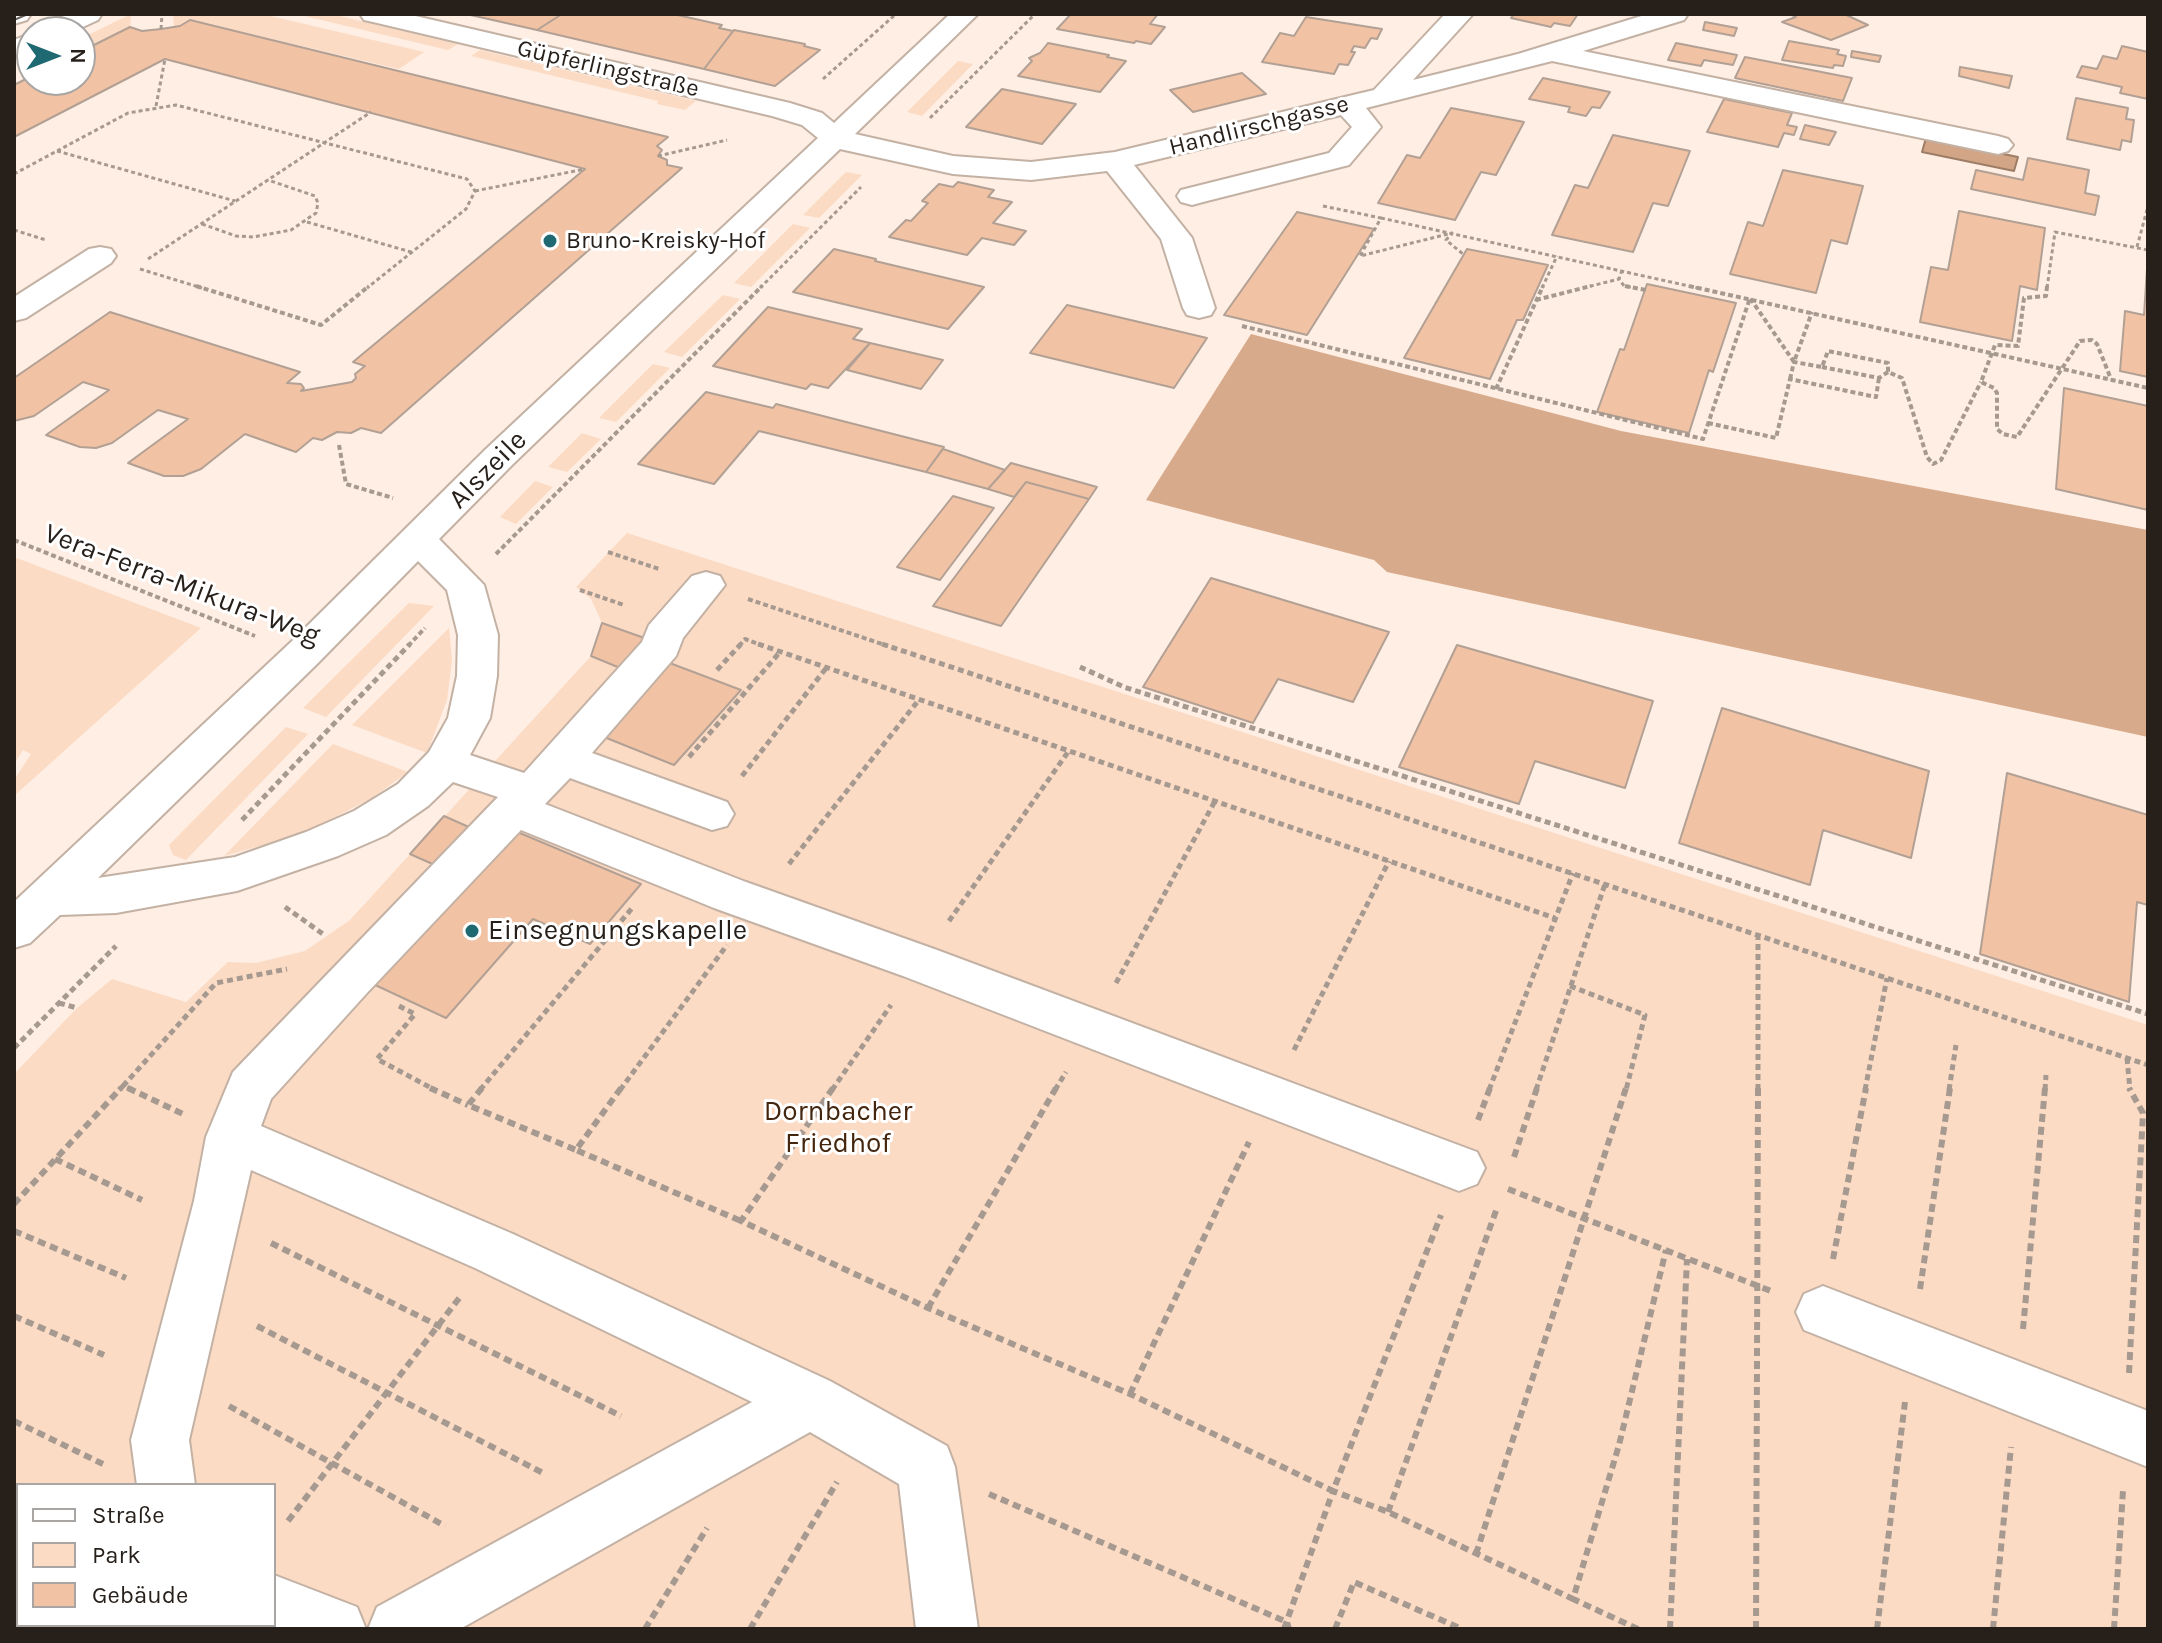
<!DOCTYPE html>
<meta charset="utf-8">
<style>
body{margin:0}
#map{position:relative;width:2162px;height:1643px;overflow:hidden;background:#feeee3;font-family:Karla,sans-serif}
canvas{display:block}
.frame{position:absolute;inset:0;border:16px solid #261f1a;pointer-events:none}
.legend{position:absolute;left:16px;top:1483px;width:260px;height:144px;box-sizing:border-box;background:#fff;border:2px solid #a8a5a3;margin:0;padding:10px 14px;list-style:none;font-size:24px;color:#261f1a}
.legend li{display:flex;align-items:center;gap:16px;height:40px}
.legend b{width:40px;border:2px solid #a8a5a3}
.north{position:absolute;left:16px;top:16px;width:80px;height:80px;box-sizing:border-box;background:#fff;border:2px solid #a8a5a3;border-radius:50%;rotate:90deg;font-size:22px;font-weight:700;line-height:32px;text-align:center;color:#261f1a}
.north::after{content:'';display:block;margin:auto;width:28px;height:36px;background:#1f6a72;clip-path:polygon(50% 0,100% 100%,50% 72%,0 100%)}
</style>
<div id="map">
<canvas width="2162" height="1643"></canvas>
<div class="frame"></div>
<ul class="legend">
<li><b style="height:10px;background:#fff"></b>Straße</li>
<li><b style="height:22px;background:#fcdbc5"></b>Park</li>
<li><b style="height:22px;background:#f1c3a4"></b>Gebäude</li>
</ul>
<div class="north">N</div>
</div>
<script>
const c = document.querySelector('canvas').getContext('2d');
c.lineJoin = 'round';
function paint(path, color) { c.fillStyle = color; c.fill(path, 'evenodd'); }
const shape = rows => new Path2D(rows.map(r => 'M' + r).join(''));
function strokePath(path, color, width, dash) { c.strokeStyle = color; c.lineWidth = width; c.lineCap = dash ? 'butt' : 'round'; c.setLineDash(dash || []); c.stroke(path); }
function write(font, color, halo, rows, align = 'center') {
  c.font = font + ' Karla,sans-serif'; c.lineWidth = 6; c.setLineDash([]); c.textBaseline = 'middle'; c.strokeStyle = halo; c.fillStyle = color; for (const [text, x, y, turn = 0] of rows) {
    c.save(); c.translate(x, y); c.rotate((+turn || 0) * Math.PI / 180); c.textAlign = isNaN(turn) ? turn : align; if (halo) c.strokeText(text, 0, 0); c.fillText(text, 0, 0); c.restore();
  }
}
paint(shape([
 [131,14,130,27,80,52,80,39],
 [173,14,262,14,424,52,399,69,191,20,180,26,174,26],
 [296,14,331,14,458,44,448,50],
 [480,50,696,101,685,110,657,104,658,101,471,56],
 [958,61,973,64,922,116,907,112],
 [846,172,862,175,819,218,803,215],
 [793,224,810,228,751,287,734,283],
 [723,295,740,299,682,357,664,352],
 [653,364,670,368,616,422,599,418],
 [582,433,601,439,567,472,548,467],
 [535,481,553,487,516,524,500,517],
 [627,533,2148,1025,2148,1629,14,1629,14,1074,77,1008,112,979,186,1002,228,962,256,963,305,951,350,920,591,656,602,623,591,599,576,587],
 [18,1485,274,1485,274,1625,18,1625],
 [14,557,201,628,14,796,14,780,31,754,23,750,14,764],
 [409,603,434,606,326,717,303,708],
 [449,628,452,660,447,700,427,753,352,725],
 [286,727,308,734,186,860,173,855,169,845],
 [333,744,408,772,372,798,302,834,224,856]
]), '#fcdbc5');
paint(shape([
 [1251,334,1621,431,2148,530,2148,737,1387,572,1374,560,1146,500]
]), '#d7aa8c');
const water = shape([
 [1926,138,2018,157,2014,171,1922,152,1926,138]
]);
paint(water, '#d1a586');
strokePath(water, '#9e7d66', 2);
const building = shape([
 [466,14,562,14,537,30,466,14],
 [562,14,673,14,722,25,719,28,733,31,704,69,537,30,562,14],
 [1071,14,1158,14,1150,24,1165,27,1151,44,1136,41,1134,43,1057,29,1071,14],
 [1514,14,1578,14,1570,26,1554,23,1551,27,1511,18,1514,14],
 [1790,14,1844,14,1868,25,1831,40,1782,22,1796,17,1790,14],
 [1306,17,1382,29,1377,39,1371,38,1365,48,1354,46,1351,52,1355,52,1348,65,1339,64,1334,74,1262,62,1280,33,1294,36,1306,17],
 [190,20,668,137,657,146,662,150,658,156,667,160,667,165,682,168,381,433,361,428,351,433,337,432,322,440,313,438,296,452,245,434,201,469,183,476,164,476,128,463,188,419,158,410,112,443,96,448,80,447,46,435,109,390,83,382,34,416,14,421,14,378,110,312,300,372,287,383,301,384,304,388,301,391,352,382,356,378,355,374,365,366,353,362,585,169,165,59,14,137,14,85,32,76,32,80,80,80,80,52,130,27,142,31,161,29,180,26,190,20],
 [1705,22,1737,28,1734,36,1703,30,1705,22],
 [734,30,805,44,804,46,820,50,775,86,704,69,734,30],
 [1789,41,1839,50,1837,54,1846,56,1843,66,1834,65,1833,68,1782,60,1789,41],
 [1048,43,1109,55,1107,57,1126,61,1100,92,1018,76,1032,61,1029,58,1040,53,1048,43],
 [1676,43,1737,55,1733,65,1704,60,1701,66,1668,60,1676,43],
 [2122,46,2148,52,2148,99,2120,93,2122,87,2077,77,2082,66,2097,69,2103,56,2117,59,2122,46],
 [1852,51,1881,56,1879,62,1851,57,1852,51],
 [1745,57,1852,78,1843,101,1735,78,1745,57],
 [1960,67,2012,76,2009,88,1959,76,1960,67],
 [1242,73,1266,94,1193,112,1170,90,1242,73],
 [1543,78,1610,92,1600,108,1592,107,1586,116,1568,112,1570,107,1529,99,1543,78],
 [1002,89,1076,104,1042,144,966,127,1002,89],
 [2076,98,2128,108,2126,119,2134,120,2131,142,2122,140,2120,150,2067,139,2076,98],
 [1724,99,1792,113,1787,125,1797,127,1794,135,1784,133,1778,147,1707,132,1724,99],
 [1451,108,1524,122,1496,175,1481,172,1455,220,1378,203,1407,155,1420,158,1451,108],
 [1805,125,1836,132,1829,145,1800,139,1805,125],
 [1613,135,1690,151,1668,206,1653,203,1633,252,1552,235,1575,185,1588,188,1613,135],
 [2028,158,2089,170,2085,193,2099,196,2095,215,1971,189,1976,170,2023,180,2028,158],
 [1783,170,1863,186,1847,244,1831,240,1816,293,1730,274,1748,222,1763,226,1783,170],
 [958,182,994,190,988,197,1012,202,993,223,1026,231,1014,245,982,238,967,255,889,237,906,220,911,221,928,203,922,201,939,184,953,187,958,182],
 [1959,211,2045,228,2037,290,2020,286,2012,341,1920,322,1931,267,1948,270,1959,211],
 [1297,212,1374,229,1307,335,1224,315,1297,212],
 [834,249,876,259,875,261,984,287,948,329,793,292,834,249],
 [1467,249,1548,265,1523,320,1517,320,1490,379,1404,358,1467,249],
 [2148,253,2148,377,2120,371,2125,311,2144,315,2148,253],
 [1647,284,1736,303,1713,372,1709,370,1689,433,1597,412,1620,349,1624,350,1647,284],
 [1067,305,1207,338,1174,388,1030,353,1067,305],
 [768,307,862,329,853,339,870,343,828,388,811,384,806,389,713,366,768,307],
 [870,343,943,360,921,389,847,370,870,343],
 [2064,388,2148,406,2148,510,2056,489,2064,388],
 [706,392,773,408,776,404,944,447,926,472,759,431,714,484,638,464,706,392],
 [943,449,1005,470,988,489,926,472,943,449],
 [1011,463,1097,487,1089,499,1026,482,1014,497,988,489,1011,463],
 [1026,482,1089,499,1001,626,933,606,1026,482],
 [953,496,994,508,940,580,897,567,953,496],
 [1211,578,1389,632,1353,702,1278,679,1253,723,1143,687,1211,578],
 [602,623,650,640,625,670,591,656,602,623],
 [1457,645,1653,701,1625,788,1535,761,1519,804,1399,767,1457,645],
 [667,662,741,690,674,765,599,735,667,662],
 [1722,708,1929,771,1911,858,1823,830,1810,885,1679,843,1722,708],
 [2007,773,2148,815,2148,905,2137,902,2129,1002,1980,954,2007,773],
 [444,816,471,828,437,866,410,854,444,816],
 [515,831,641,884,590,944,533,919,446,1018,373,984,515,831]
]);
paint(building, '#f1c3a4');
strokePath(building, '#b3a094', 2);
const minor = shape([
 [68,14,102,14,98,20,72,32,38,32,42,26,68,14],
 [360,14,407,14,790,103,822,113,834,123,950,14,978,14,855,134,953,156,1031,162,1115,152,1374,90,1445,14,1473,14,1413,80,1518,54,1648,14,1688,14,1684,20,1583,51,1998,136,2008,139,2013,145,2008,151,1998,154,1552,61,1366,108,1381,127,1349,165,1203,202,1192,205,1181,202,1177,196,1181,190,1329,153,1352,127,1341,115,1134,165,1192,238,1215,308,1211,315,1199,318,1187,315,1183,308,1161,239,1107,171,1031,180,953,174,840,149,512,465,439,539,484,585,498,635,497,676,490,718,470,755,524,773,642,642,649,625,692,576,706,572,720,576,725,585,683,638,676,656,592,753,727,802,734,814,727,826,712,830,570,778,545,804,746,882,937,950,1477,1152,1485,1168,1477,1184,1459,1191,903,976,714,908,521,830,366,994,271,1099,261,1126,513,1234,830,1381,947,1446,955,1467,978,1629,916,1629,899,1484,810,1432,460,1629,368,1629,377,1607,752,1402,475,1268,251,1170,189,1440,195,1485,137,1485,131,1440,194,1201,206,1137,233,1072,498,797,453,782,428,806,386,835,338,856,237,891,116,913,60,915,30,943,14,948,14,902,290,643,486,449,818,138,802,125,772,116,373,22,364,20,360,14],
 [418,561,447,590,458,635,457,676,448,718,429,752,398,784,354,811,306,832,235,857,98,878,318,663,418,561],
 [32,33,32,51,14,58,14,40,32,33],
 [100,247,111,249,116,256,111,263,26,318,14,321,14,297,89,249,100,247],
 [1823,1286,2148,1411,2148,1467,1804,1330,1796,1312,1804,1294,1823,1286],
 [274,1575,357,1607,366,1629,252,1628,251,1625,274,1625,274,1575],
 [147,1625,210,1625,208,1629,145,1629,147,1625]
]);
const major = shape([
 [14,14,31,14,27,20,14,24,14,14]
]);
strokePath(minor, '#c3b1a4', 4);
strokePath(major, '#c3b1a4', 4);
strokePath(shape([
 [161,29,162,14],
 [823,79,896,14],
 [156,106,165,59],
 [930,118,1035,14],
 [57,151,235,201],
 [658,156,727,140],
 [14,174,128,113,176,105,467,179,475,191,466,209,367,288],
 [475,191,585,169],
 [1323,206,1381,218,1360,256,1452,233,1446,240,1463,254],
 [1381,218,1698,288],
 [307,222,411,252],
 [202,224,236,236,253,237,291,230,316,213,318,203,315,196,268,180],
 [14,230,46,240],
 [2137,247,2148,206],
 [148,259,371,112],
 [140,269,202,288],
 [1622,270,1619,279,1624,286,1636,288],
 [760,288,861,187],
 [1542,288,1557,256],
 [1583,288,1619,279],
 [2047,288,2055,232,2148,250]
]), '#a59990', 3, [4, 3]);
strokePath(shape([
 [196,286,321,325,369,286],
 [1625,286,1646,290],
 [1689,286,2148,388],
 [2047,286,2046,296,2024,298,2018,346,1995,345,1981,382,1994,388,1997,393,1997,429,2003,434,2017,437,2080,341,2092,340,2097,344,2111,379],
 [1536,300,1591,286],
 [1242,326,1703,439,1750,298,1794,362,1812,312],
 [1822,367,1879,378,1888,372],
 [1790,379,1794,362,1822,367,1828,351,1888,363,1888,372,1902,378,1927,457,1933,464,1941,460,1981,382],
 [1496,389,1543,286],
 [1708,423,1776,438,1790,379,1876,397,1879,378],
 [339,445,346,484,393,498],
 [14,540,255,636],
 [608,552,659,569],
 [496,554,762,286],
 [580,590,624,605],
 [748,599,888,646],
 [408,646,425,628],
 [739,646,745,639,764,646]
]), '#a59990', 4, [5, 3]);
strokePath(shape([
 [758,644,1555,918],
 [882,644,2148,1065],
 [1080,667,1124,687,2148,1014],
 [717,670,741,644],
 [689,757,780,652],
 [742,776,827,667],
 [242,820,410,644],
 [789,864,918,701],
 [285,907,323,934],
 [949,921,1068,752],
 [1116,983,1215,801],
 [1570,986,1645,1015,1626,1090],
 [59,1003,77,1008],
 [399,1006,415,1014,377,1059,435,1090],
 [14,1048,116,946],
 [1294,1050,1389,861],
 [2127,1058,2130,1090],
 [123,1086,216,983,287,969],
 [119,1090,123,1086,133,1090],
 [480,1090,633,907],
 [620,1090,727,945],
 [832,1090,891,1005],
 [1055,1090,1066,1072],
 [1489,1090,1573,873],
 [1536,1090,1605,884],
 [1758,1090,1758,935],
 [1865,1090,1887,978],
 [1949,1090,1956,1045],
 [2045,1090,2046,1075]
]), '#a59990', 5, [6, 4]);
strokePath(shape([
 [128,1088,183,1114],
 [430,1088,468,1105],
 [482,1088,468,1105,576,1150],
 [621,1088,576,1150,741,1221],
 [833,1088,741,1221,928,1308,1130,1394,1333,1491,1441,1215],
 [1478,1120,1490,1088],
 [1514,1157,1537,1088],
 [55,1159,142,1200],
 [1508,1189,1771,1291],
 [14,1204,121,1088],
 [14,1231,126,1278],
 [271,1243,621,1416],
 [1833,1259,1866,1088],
 [1920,1289,1950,1088],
 [928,1308,1056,1088],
 [14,1316,104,1355],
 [257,1326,543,1473],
 [2023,1329,2045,1088],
 [2129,1373,2143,1113,2129,1088],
 [1130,1394,1249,1142],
 [229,1406,445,1526],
 [14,1421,103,1464],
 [989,1494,1287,1622,1289,1629],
 [1388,1512,1497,1208],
 [288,1521,460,1297],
 [1476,1554,1626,1088],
 [14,1573,18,1575],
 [645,1629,707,1528],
 [750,1629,837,1482],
 [1284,1629,1333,1491,1388,1512,1573,1599],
 [1335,1629,1354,1582,1462,1629],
 [1638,1629,1573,1599,1619,1445,1666,1250],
 [1670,1629,1687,1259],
 [1756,1629,1758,1088],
 [1877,1629,1905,1402],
 [1993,1629,2011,1447],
 [2114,1629,2123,1491]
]), '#a59990', 6, [8, 5]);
paint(minor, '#fff');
paint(major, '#fff');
strokePath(shape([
 [14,20,28,14]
]), '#6e645d', 2);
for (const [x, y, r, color] of [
 [550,241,8,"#1f6a72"],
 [472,931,8,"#1f6a72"]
]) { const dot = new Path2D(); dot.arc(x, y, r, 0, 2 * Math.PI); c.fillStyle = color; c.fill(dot); strokePath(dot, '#fff', 3); }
write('24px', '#261f1a', '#fff', [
 ["Güpferlingstraße",608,69,13],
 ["Handlirschgasse",1259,126,-14]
]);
write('24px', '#261f1a', '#fff', [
 ["Bruno-Kreisky-Hof",566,241]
], 'left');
write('28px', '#261f1a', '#fff', [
 ["Alszeile",488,470,-45],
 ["Vera-Ferra-Mikura-Weg",182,585,21]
]);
write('28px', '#261f1a', '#fff', [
 ["Einsegnungskapelle",488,931]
], 'left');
write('28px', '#44250e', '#fff', [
 ["Dornbacher",838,1112],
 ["Friedhof",838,1144]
]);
</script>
